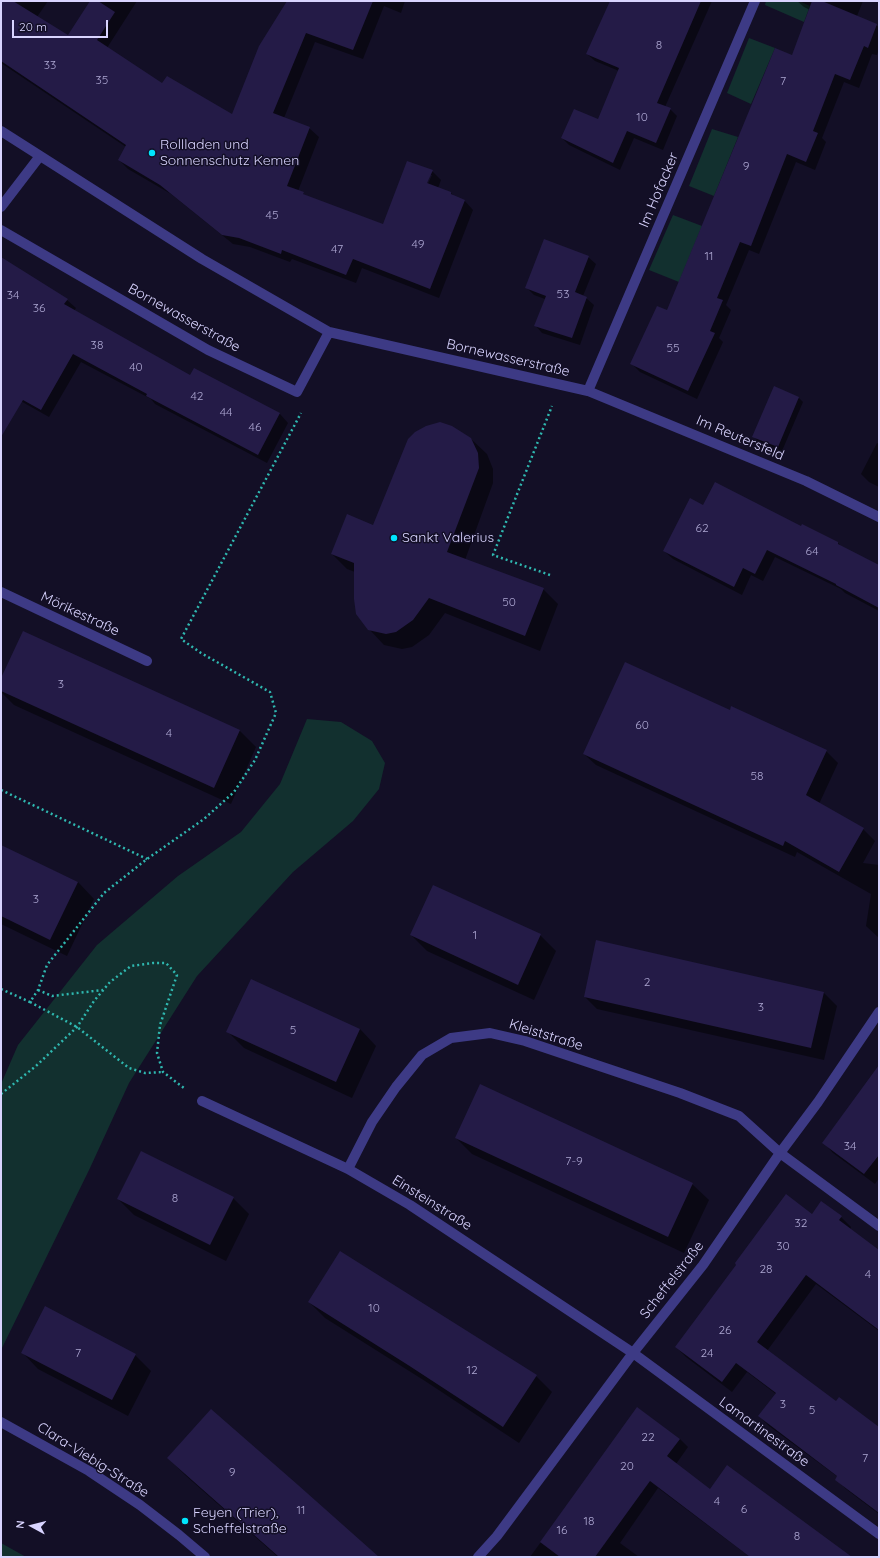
<!DOCTYPE html>
<meta charset="utf-8">
<style>
body{margin:0}
#map{position:relative;width:880px;height:1558px;overflow:hidden;background:#130f26;font-family:Quicksand,sans-serif}
canvas{display:block}
.frame{position:absolute;inset:0;border:2px solid #d9d4ff;pointer-events:none}
.north{position:absolute;left:12px;top:1506px;width:40px;height:40px;-webkit-text-stroke:3px #130f26;paint-order:stroke;rotate:277deg;font-size:11px;font-weight:700;line-height:16px;text-align:center;color:#d9d4ff}
.north::after{content:'';display:block;margin:auto;width:14px;height:18px;background:#d9d4ff;clip-path:polygon(50% 0,100% 100%,50% 72%,0 100%)}
.scale{position:absolute;left:12px;top:20px;width:96px;height:18px;box-sizing:border-box;border:2px solid #d9d4ff;border-top:0;padding-left:5px;font-size:12px;line-height:14px;white-space:nowrap;color:#d9d4ff;-webkit-text-stroke:3px #130f26;paint-order:stroke}
</style>
<div id="map">
<canvas width="880" height="1558"></canvas>
<div class="frame"></div>
<div class="north">N</div>
<div class="scale">20 m</div>
</div>
<script>
const c = document.querySelector('canvas').getContext('2d');
c.lineJoin = 'round';
function paint(path, color) { c.fillStyle = color; c.fill(path, 'evenodd'); }
const shape = rows => new Path2D(rows.map(r => 'M' + r).join(''));
function strokePath(path, color, width, dash) { c.strokeStyle = color; c.lineWidth = width; c.lineCap = dash ? 'butt' : 'round'; c.setLineDash(dash || []); c.stroke(path); }
function write(font, color, halo, rows, align = 'center') {
  c.font = font + ' Quicksand,sans-serif'; c.lineWidth = 3; c.setLineDash([]); c.textBaseline = 'middle'; c.strokeStyle = halo; c.fillStyle = color; for (const [text, x, y, turn = 0] of rows) {
    c.save(); c.translate(x, y); c.rotate((+turn || 0) * Math.PI / 180); c.textAlign = isNaN(turn) ? turn : align; if (halo) c.strokeText(text, 0, 0); c.fillText(text, 0, 0); c.restore();
  }
}
paint(shape([
 [766,1,799,1,810,6,804,22,765,5],
 [749,38,775,48,751,104,727,93],
 [712,129,738,137,714,196,689,186],
 [673,215,702,226,679,282,649,270],
 [307,719,341,722,372,741,385,763,379,789,353,821,293,872,197,976,129,1083,90,1168,1,1350,1,1084,18,1045,97,945,178,876,241,832,280,784],
 [1,1543,26,1557,1,1557]
]), '#12302f');
paint(shape([
 [1,1,48,1,37,17,69,36,91,1,137,1,107,48,163,85,233,115,288,1,405,1,401,13,384,6,363,59,315,42,284,118,309,128,319,137,298,191,306,196,384,225,432,171,441,180,438,188,451,193,455,197,464,200,473,210,439,298,362,268,356,283,292,259,290,262,250,247,233,244,171,194,128,169,119,160,126,147,1,63],
 [430,175,432,175,426,188,425,187],
 [611,1,712,1,665,107,670,109,677,116,663,150,634,138,620,170,569,145,562,138,599,120,619,71,595,61,587,54],
 [797,1,863,1,857,16,879,27,879,49,877,55,872,54,859,88,844,82,822,138,826,142,815,170,796,162,759,254,749,250,726,305,731,310,719,338,723,342,697,399,640,372,631,363,668,312,792,56,810,10,804,7],
 [588,257,596,264,583,296,586,298,594,305,580,345,542,333,535,325,545,299,534,295,527,288],
 [1,260,67,300,76,308,74,311,190,376,194,369,280,414,288,423,267,463,155,404,151,399,81,362,49,417,17,399,1,340],
 [799,398,803,402,782,451,758,441,753,436],
 [471,439,487,454,493,469,493,483,465,560,543,589,558,604,540,651,445,613,429,635,412,647,402,649,384,645,369,629,355,572,347,569,332,554,374,526],
 [877,443,879,444,879,487,869,482,861,474],
 [704,506,801,528,838,543,841,546,879,566,879,611,845,593,841,589,775,557,763,581,751,575,742,595,673,559,664,551],
 [23,632,240,731,256,747,231,804,14,705,1,692,1,680],
 [730,711,826,751,838,763,819,804,863,829,875,841,863,863,879,865,879,938,866,926,871,894,797,852,795,857,596,765,584,754],
 [1,846,78,882,94,899,67,956,1,924],
 [411,935,540,935,556,951,534,1000,427,951],
 [824,993,837,1006,824,1060,597,1009,585,997],
 [360,1029,376,1046,352,1098,244,1048,228,1032],
 [879,1067,879,1178,875,1184,833,1153,823,1142],
 [456,1138,692,1184,709,1200,684,1253,472,1154],
 [233,1198,249,1214,226,1261,134,1215,118,1199],
 [821,1202,841,1217,851,1227,850,1230,879,1251,879,1331,816,1284,767,1351,836,1402,879,1430,879,1514,846,1489,836,1479,838,1477,769,1426,759,1416,776,1394,747,1372,732,1392,686,1357,676,1347,812,1215],
 [309,1302,536,1376,552,1392,519,1443,425,1381,325,1318],
 [22,1352,135,1355,151,1371,128,1416,38,1369],
 [638,1408,680,1439,688,1447,676,1464,710,1490,850,1557,750,1557,658,1488,620,1543,639,1557,530,1557],
 [168,1458,377,1557,278,1557,185,1475]
]), '#0007');
paint(shape([
 [1,1,13,1,68,35,90,1,98,1,115,12,97,40,162,83,167,76,232,114,259,46,287,1,373,1,353,50,306,33,273,113,310,127,287,186,304,192,303,194,383,224,407,161,433,170,427,183,451,192,451,194,465,200,430,289,353,259,346,275,282,250,281,254,239,238,222,235,160,185,118,160,126,145,1,61],
 [610,1,701,1,657,103,671,108,656,143,627,131,613,163,561,138,574,109,598,119,619,68,586,54],
 [812,1,822,1,877,24,868,48,864,46,850,80,835,74,813,131,818,133,806,162,787,154,751,246,740,242,717,298,723,300,710,331,715,333,688,391,630,364,657,306,667,310,775,48,792,55],
 [544,239,589,256,575,292,587,297,572,338,534,326,546,296,525,288],
 [1,257,68,299,64,304,190,375,194,368,280,413,258,455,146,396,147,394,73,354,41,410,23,400,1,437],
 [774,386,799,397,778,447,752,437],
 [440,422,452,426,471,438,478,453,479,468,447,552,544,588,525,636,429,598,413,620,396,632,386,634,368,630,356,614,354,599,354,563,331,554,347,514,373,525,408,439,415,432,426,426],
 [715,482,801,526,802,524,838,542,838,544,879,565,879,608,836,585,836,584,767,550,755,574,743,568,734,587,663,551,690,498,703,505],
 [23,631,240,730,214,788,1,691,1,678],
 [625,662,730,710,731,706,827,750,806,795,864,828,839,872,785,841,783,846,583,754],
 [1,845,78,882,50,940,1,916],
 [433,885,541,934,518,985,410,935],
 [596,940,824,992,811,1048,584,997],
 [251,979,360,1029,336,1082,226,1032],
 [879,1065,879,1155,864,1174,822,1143],
 [480,1084,693,1183,668,1237,455,1138],
 [141,1151,234,1197,210,1245,117,1199],
 [786,1194,812,1214,821,1201,842,1216,839,1220,879,1250,879,1330,806,1275,757,1342,836,1401,839,1397,879,1427,879,1513,835,1480,837,1476,758,1416,776,1393,736,1363,722,1382,675,1347,736,1265,735,1263],
 [340,1251,537,1375,503,1427,408,1365,308,1302],
 [45,1306,136,1354,112,1400,21,1353],
 [637,1407,680,1439,667,1456,710,1489,727,1465,852,1557,750,1557,650,1481,595,1557,560,1557,540,1542],
 [211,1409,298,1485,379,1557,279,1557,167,1458]
]), '#241b47');
strokePath(shape([
 [550,575,493,555,552,406],
 [1,790,147,859],
 [1,989,30,1002,38,990,47,965,104,893,147,859,204,819,234,792,255,760,276,713,270,692,201,653,181,639,301,413],
 [38,990,52,996,103,990],
 [30,1002,77,1027,129,1068,145,1073,163,1072],
 [1,1094,36,1066,77,1027,94,1001,110,982,131,966,153,963,166,963,177,975,160,1025,157,1053,163,1072,184,1088]
]), '#2fb8b0', 2.5, [2, 3]);
strokePath(shape([
 [1,131,202,259,329,332,588,391,806,481,879,517],
 [1,207,40,156],
 [1,230,208,350,297,392,329,332],
 [588,391,755,1],
 [1,592,147,661],
 [202,1101,348,1169,410,1205,633,1353,879,1534],
 [348,1169,372,1122,396,1087,422,1055,451,1038,490,1033,525,1041,680,1093,739,1116,780,1153,879,1226],
 [1,1422,89,1471,140,1505,179,1535,205,1557],
 [478,1557,497,1536,633,1353,703,1265,780,1153,818,1102,879,1012]
]), '#3d3a85', 10);
for (const [x, y, r, color] of [
 [152,153,4,"#00e5ff"],
 [394,538,4,"#00e5ff"],
 [185,1521,4,"#00e5ff"]
]) { const dot = new Path2D(); dot.arc(x, y, r, 0, 2 * Math.PI); c.fillStyle = color; c.fill(dot); strokePath(dot, '#130f26', 1.5); }
write('12px', '#aca6d1', null, [
 ["8",659,45],
 ["33",50,65],
 ["35",102,80],
 ["7",783,81],
 ["10",642,117],
 ["9",746,166],
 ["45",272,215],
 ["49",418,244],
 ["47",337,249],
 ["11",709,256],
 ["53",563,294],
 ["34",13,295],
 ["36",39,308],
 ["38",97,345],
 ["55",673,348],
 ["40",136,367],
 ["42",197,396],
 ["44",226,412],
 ["46",255,427],
 ["62",702,528],
 ["64",812,551],
 ["50",509,602],
 ["3",61,684],
 ["60",642,725],
 ["4",169,733],
 ["58",757,776],
 ["3",36,899],
 ["1",475,935],
 ["2",647,982],
 ["3",761,1007],
 ["5",293,1030],
 ["34",850,1146],
 ["7-9",574,1161],
 ["8",175,1198],
 ["32",801,1223],
 ["30",783,1246],
 ["28",766,1269],
 ["4",868,1274],
 ["10",374,1308],
 ["26",725,1330],
 ["7",78,1353],
 ["24",707,1353],
 ["12",472,1370],
 ["3",783,1404],
 ["5",812,1410],
 ["22",648,1437],
 ["7",865,1458],
 ["20",627,1466],
 ["9",232,1472],
 ["4",717,1501],
 ["6",744,1509],
 ["11",301,1510],
 ["18",589,1521],
 ["16",562,1530],
 ["8",797,1536]
]);
write('14px', '#d9d4ff', '#130f26', [
 ["Rollladen und",160,145],
 ["Sonnenschutz Kemen",160,161],
 ["Sankt Valerius",402,538],
 ["Feyen (Trier),",193,1513],
 ["Scheffelstraße",193,1529]
], 'left');
write('14px', '#d9d4ff', '#130f26', [
 ["Im Hofacker",659,190,-67],
 ["Bornewasserstraße",184,318,29],
 ["Bornewasserstraße",508,358,13],
 ["Im Reutersfeld",740,438,23],
 ["Mörikestraße",80,614,25],
 ["Kleiststraße",546,1035,17],
 ["Einsteinstraße",432,1203,32],
 ["Scheffelstraße",672,1280,-52],
 ["Lamartinestraße",764,1432,36],
 ["Clara-Viebig-Straße",93,1460,32]
]);
</script>
